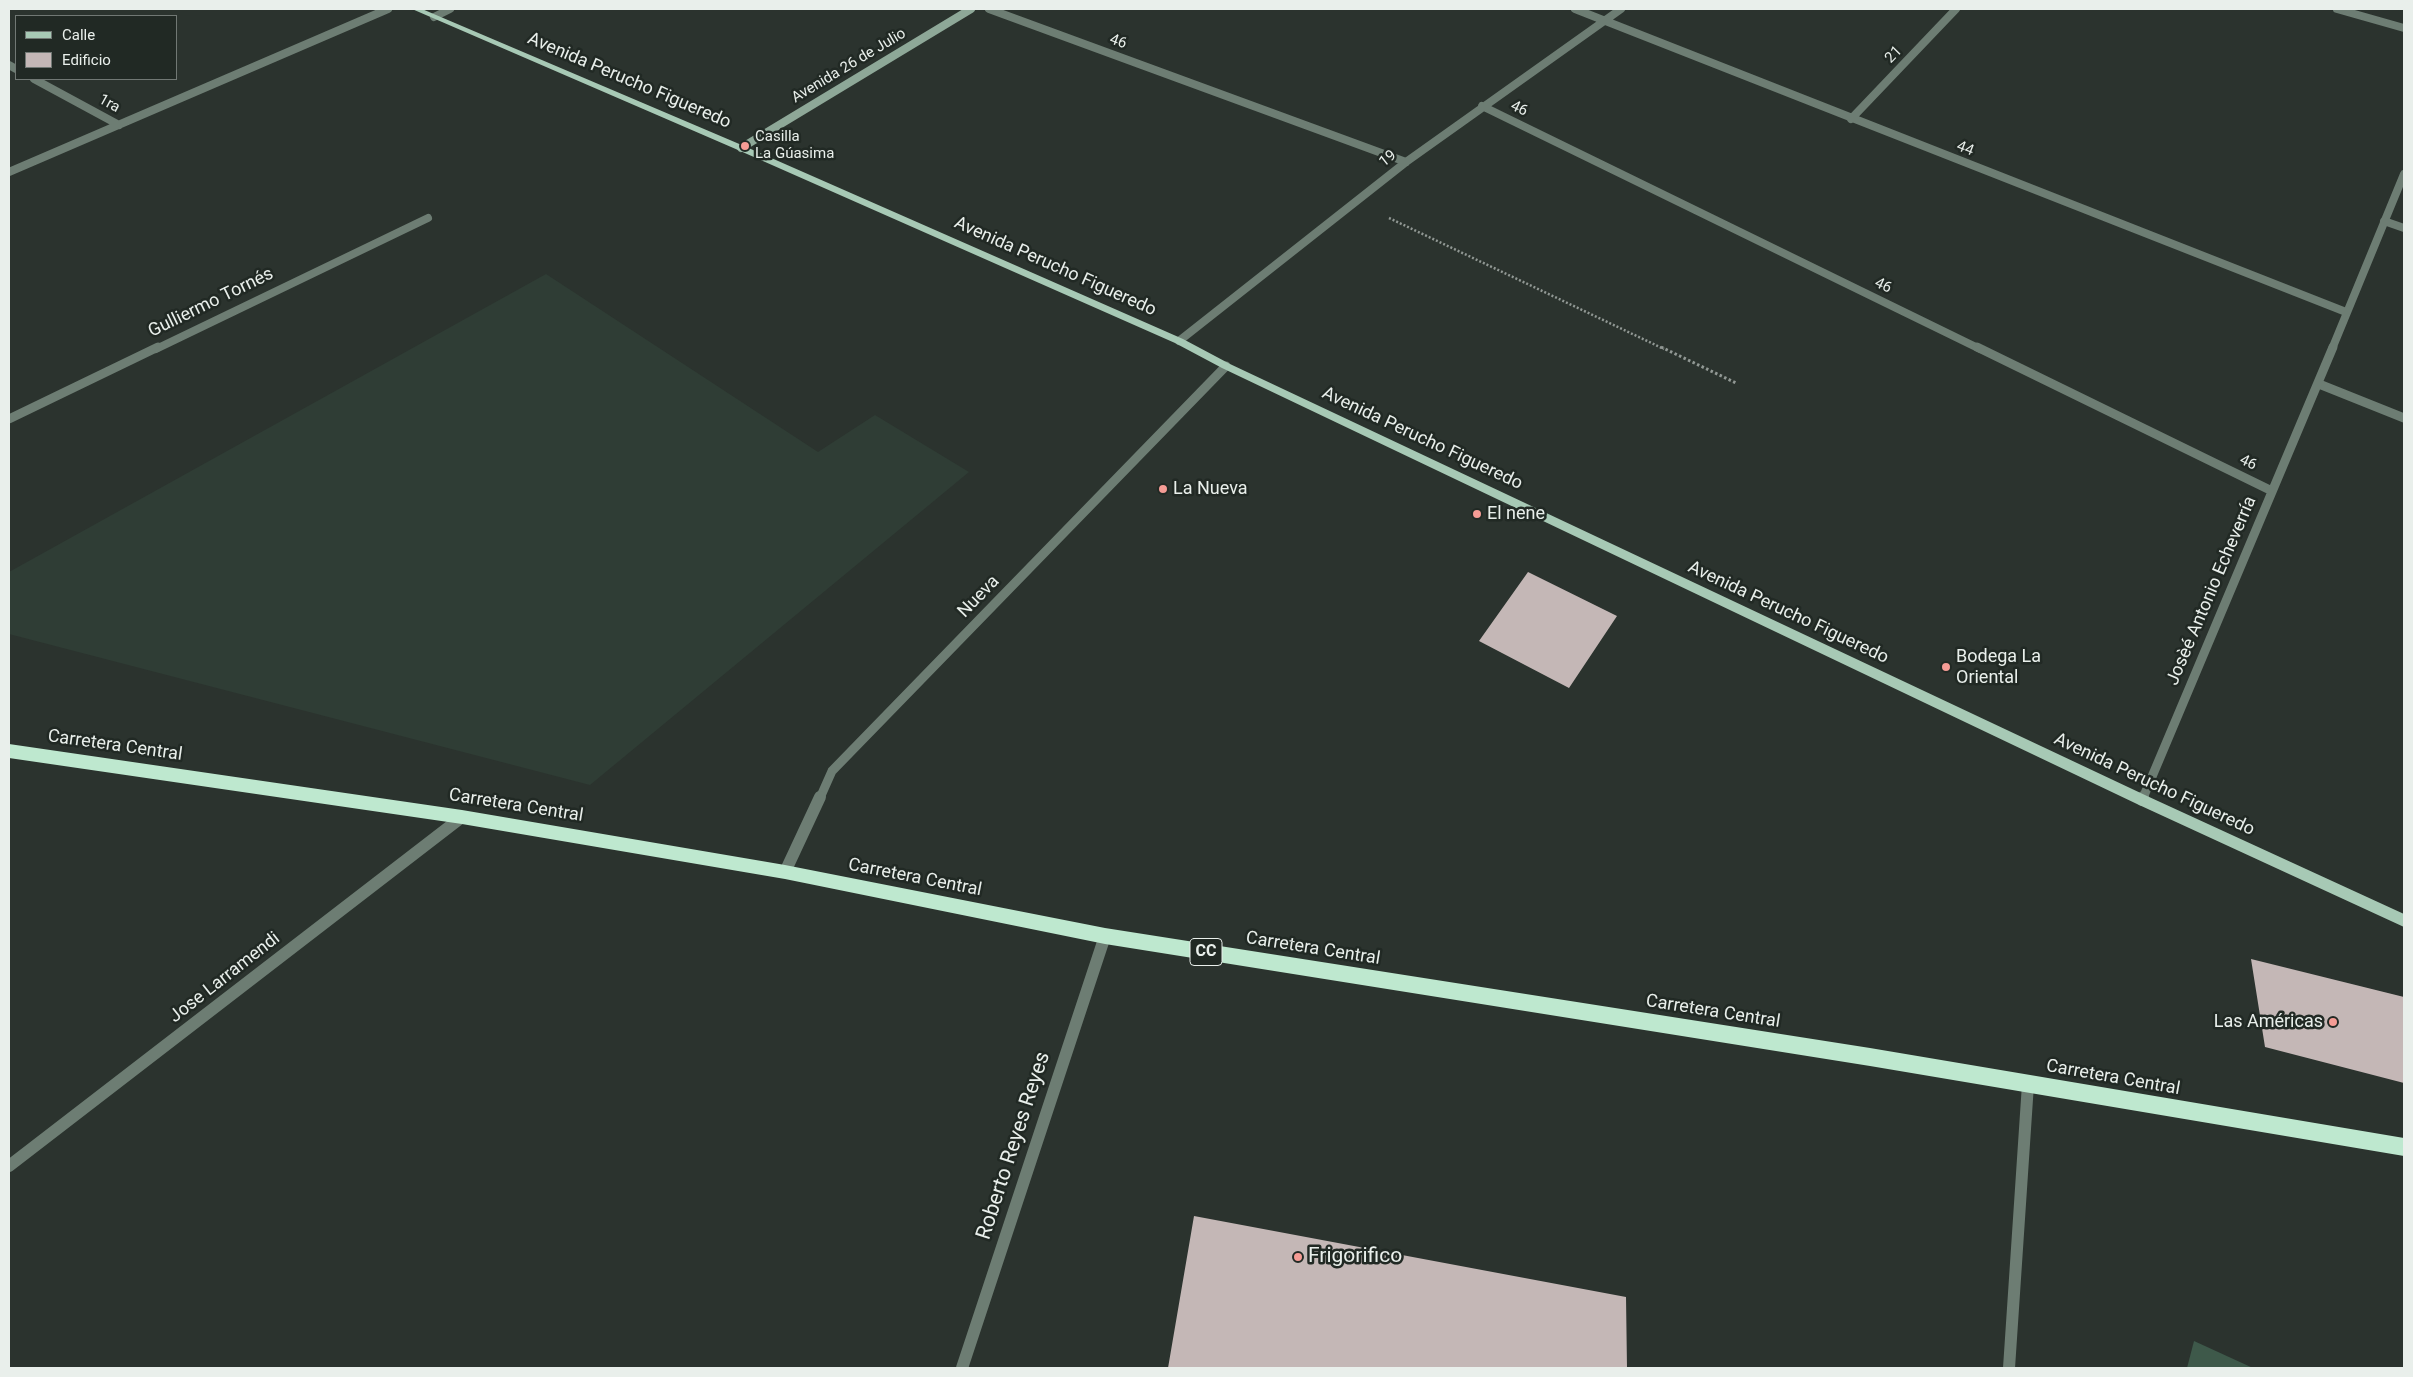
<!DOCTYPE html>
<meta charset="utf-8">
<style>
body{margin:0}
#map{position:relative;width:2413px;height:1377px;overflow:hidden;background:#2b332e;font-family:Roboto,sans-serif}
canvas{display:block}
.frame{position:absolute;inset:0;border:10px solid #e9efeb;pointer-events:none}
.legend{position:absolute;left:15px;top:15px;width:162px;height:65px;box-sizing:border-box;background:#212924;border:1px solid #717874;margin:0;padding:6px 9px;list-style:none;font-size:15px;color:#e9efeb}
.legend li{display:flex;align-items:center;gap:10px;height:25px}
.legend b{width:25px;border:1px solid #717874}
</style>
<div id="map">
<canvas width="2413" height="1377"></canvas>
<div class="frame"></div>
<ul class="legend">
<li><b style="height:6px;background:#a7c9b5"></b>Calle</li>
<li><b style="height:14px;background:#c4b7b6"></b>Edificio</li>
</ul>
</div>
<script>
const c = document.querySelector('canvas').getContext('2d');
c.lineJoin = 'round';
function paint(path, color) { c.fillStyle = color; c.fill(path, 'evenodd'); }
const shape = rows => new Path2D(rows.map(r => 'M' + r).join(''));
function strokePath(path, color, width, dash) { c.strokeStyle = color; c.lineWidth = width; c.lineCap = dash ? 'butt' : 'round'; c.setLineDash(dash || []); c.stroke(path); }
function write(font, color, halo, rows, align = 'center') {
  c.font = font + ' Roboto,sans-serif'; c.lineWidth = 5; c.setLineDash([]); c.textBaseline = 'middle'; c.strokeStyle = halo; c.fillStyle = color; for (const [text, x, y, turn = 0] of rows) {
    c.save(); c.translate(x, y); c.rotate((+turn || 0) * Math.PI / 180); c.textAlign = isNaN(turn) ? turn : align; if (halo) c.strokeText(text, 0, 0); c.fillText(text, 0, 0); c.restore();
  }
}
paint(shape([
 [546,274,818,452,875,415,969,472,590,785,9,634,9,572]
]), '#2f3d35');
paint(shape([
 [2194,1341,2253,1368,2187,1368]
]), '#3e594a');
paint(shape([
 [1528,572,1617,616,1569,688,1479,641],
 [2251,959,2404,997,2404,1083,2265,1047],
 [1194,1216,1626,1297,1627,1368,1168,1368]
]), '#c4b7b6');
strokePath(shape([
 [1389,218,1664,349]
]), '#919894', 2.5, [2, 2]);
strokePath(shape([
 [1661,347,1736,383]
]), '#919894', 3, [2.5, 2.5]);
strokePath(shape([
 [2009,1368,2028,1084]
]), '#6d7d73', 12);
strokePath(shape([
 [989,9,1406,162],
 [1575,9,2346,312],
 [2337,9,2404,28],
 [434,17,450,9],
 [9,65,16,69],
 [34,79,119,125],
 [1482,106,1980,349],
 [1851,119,1956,9],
 [9,172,388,9],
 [2384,221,2404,228],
 [1179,341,1406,162,1621,9],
 [156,349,428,218],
 [2332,349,2404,174]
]), '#6d7d73', 8);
strokePath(shape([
 [1977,347,2272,491],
 [2319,384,2404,418],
 [9,419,158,347],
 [820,798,832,771,1226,366],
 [2143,798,2333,347]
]), '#6d7d73', 9);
strokePath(shape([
 [2142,800,2143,797],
 [785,872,820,797],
 [9,1166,462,817],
 [962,1368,1105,936]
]), '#6d7d73', 12);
strokePath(shape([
 [741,148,971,9]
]), '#8ea898', 8);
paint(shape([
 [412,9,422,9,744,146,1183,339,1230,364,2147,796,2404,914,2404,927,2137,804,1222,368,1175,343,738,150,412,9]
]), '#a7c9b5');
paint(shape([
 [9,744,462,810,785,865,1105,928,1870,1048,2404,1138,2404,1156,1870,1066,1105,944,785,879,462,824,9,758,9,744]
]), '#bee8cf');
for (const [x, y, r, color] of [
 [745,146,5,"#f59c95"],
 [1163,489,5,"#f59c95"],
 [1477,514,5,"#f59c95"],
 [1946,667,5,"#f59c95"],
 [2333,1022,5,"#f59c95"],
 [1298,1257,5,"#f59c95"]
]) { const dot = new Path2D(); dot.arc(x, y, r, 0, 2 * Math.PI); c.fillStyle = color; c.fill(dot); strokePath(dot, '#212924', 2); }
write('15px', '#e9efeb', '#212924', [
 ["46",1118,42,20],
 ["21",1894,55,-46],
 ["Avenida 26 de Julio",849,66,-31],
 ["1ra",109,104,29],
 ["46",1519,109,26],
 ["44",1965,149,21],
 ["19",1388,159,-38],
 ["46",1883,286,26],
 ["46",2248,463,26]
]);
write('15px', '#e9efeb', '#212924', [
 ["Casilla",755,137],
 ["La Gúasima",755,154]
], 'left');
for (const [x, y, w] of [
 [1206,952,32]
]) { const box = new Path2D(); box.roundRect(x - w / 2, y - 13.5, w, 27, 4); c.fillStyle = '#212924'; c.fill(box); strokePath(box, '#e9efeb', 1); }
write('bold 16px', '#e9efeb', null, [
 ["CC",1206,952]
]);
write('18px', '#e9efeb', '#212924', [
 ["Avenida Perucho Figueredo",629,81,23],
 ["Avenida Perucho Figueredo",1055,267,24],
 ["Gulliermo Tornés",211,303,-26],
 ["Avenida Perucho Figueredo",1422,439,25],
 ["Josèé Antonio Echeverría",2212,591,-67],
 ["Nueva",979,597,-46],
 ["Avenida Perucho Figueredo",1788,613,25],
 ["Carretera Central",115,746,8],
 ["Avenida Perucho Figueredo",2154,785,25],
 ["Carretera Central",516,806,9],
 ["Carretera Central",915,878,11],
 ["Carretera Central",1313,949,9],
 ["Jose Larramendi",225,978,-38],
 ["Carretera Central",1713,1012,9],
 ["Carretera Central",2113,1078,10]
]);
write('18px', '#e9efeb', '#212924', [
 ["La Nueva",1173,489],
 ["El nene",1487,514],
 ["Bodega La",1956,657],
 ["Oriental",1956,678],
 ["Las Américas",2323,1022,"right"]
], 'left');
write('21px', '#e9efeb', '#212924', [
 ["Roberto Reyes Reyes",1014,1146,-72]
]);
write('21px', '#e9efeb', '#212924', [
 ["Frigorifico",1308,1257]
], 'left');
</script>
